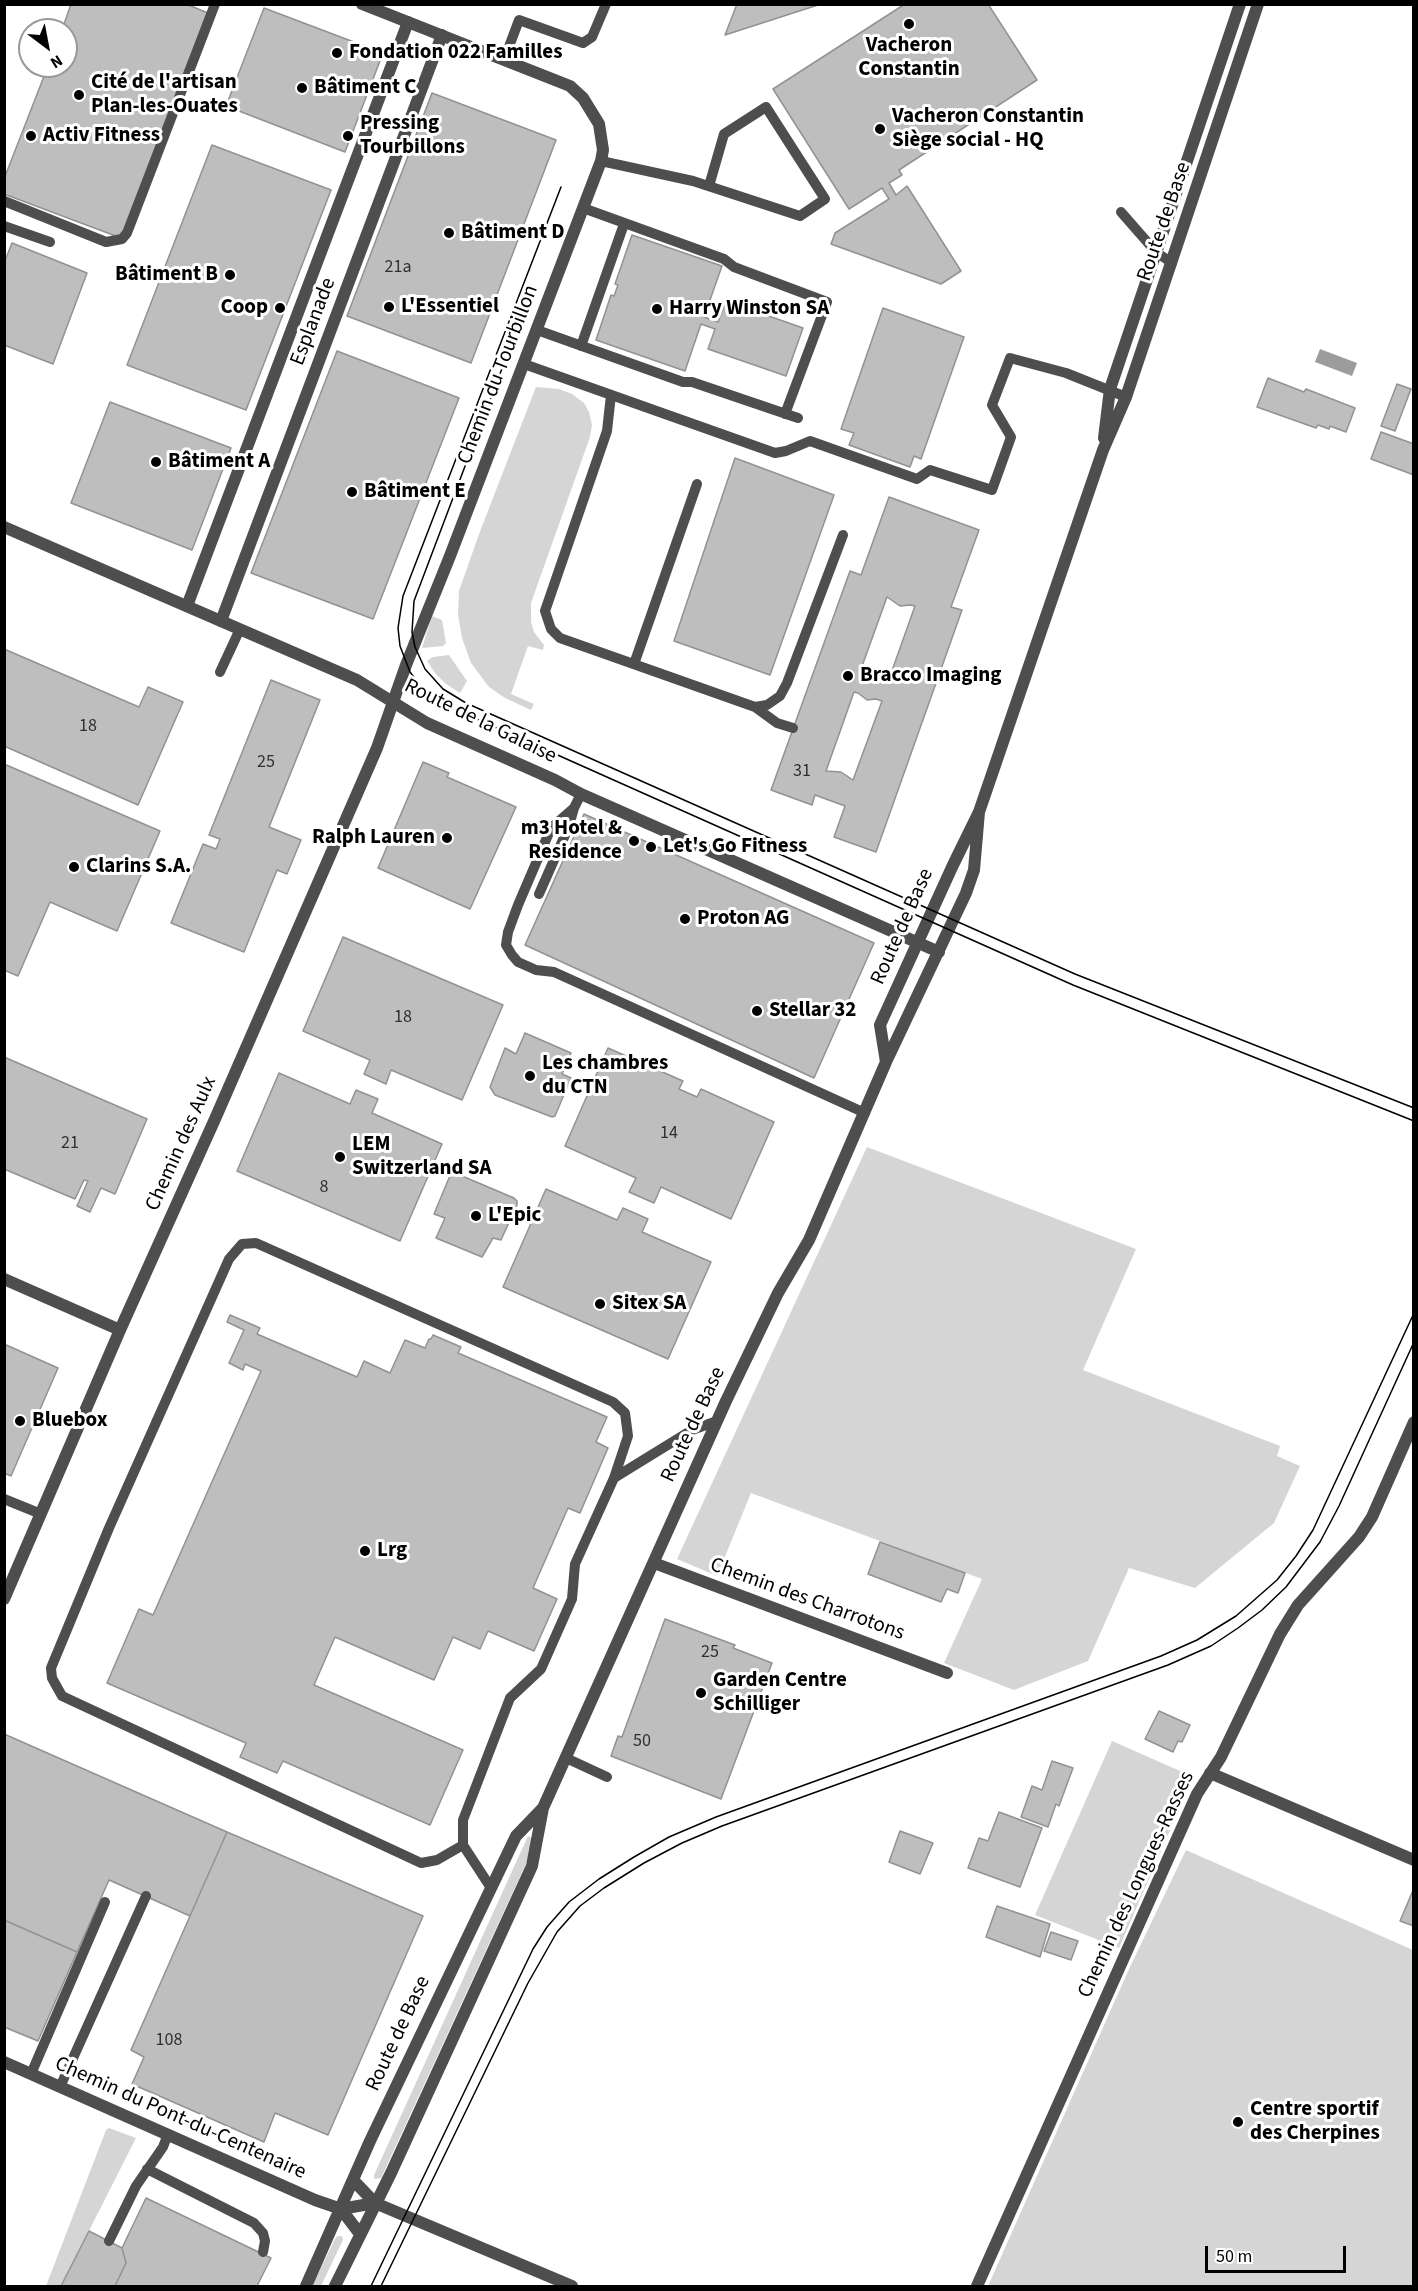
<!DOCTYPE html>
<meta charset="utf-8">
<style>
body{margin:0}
#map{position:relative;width:1418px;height:2291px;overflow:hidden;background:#fff;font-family:"Source Sans 3",sans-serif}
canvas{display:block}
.frame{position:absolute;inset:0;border:6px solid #000;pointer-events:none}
.north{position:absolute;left:18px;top:18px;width:60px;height:60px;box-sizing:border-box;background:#fff;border:2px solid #999;border-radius:50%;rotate:148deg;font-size:16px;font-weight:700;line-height:24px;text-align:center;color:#000}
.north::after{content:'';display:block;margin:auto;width:21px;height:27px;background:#000;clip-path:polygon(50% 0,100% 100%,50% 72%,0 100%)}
.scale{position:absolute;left:1205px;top:2246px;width:141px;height:27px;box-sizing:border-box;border:3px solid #000;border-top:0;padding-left:8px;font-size:18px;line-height:21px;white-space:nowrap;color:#000;-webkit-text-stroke:4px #fff;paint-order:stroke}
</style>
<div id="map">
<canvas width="1418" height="2291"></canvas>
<div class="frame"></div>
<div class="north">N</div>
<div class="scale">50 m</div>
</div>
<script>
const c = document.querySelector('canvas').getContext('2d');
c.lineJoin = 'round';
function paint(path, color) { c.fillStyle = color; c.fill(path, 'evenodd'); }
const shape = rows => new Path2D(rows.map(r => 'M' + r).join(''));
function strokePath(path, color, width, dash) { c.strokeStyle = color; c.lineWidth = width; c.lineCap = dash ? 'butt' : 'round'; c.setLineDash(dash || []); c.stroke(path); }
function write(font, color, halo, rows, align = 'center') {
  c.font = font + ' "Source Sans 3",sans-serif'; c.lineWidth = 6; c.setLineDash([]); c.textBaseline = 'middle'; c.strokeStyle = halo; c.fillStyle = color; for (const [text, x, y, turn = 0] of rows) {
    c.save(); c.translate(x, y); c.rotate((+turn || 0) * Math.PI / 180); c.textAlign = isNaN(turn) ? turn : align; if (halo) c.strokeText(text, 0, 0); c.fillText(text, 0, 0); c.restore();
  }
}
paint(shape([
 [536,387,559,389,572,394,584,403,589,412,592,425,590,437,531,603,531,622,534,632,544,645,543,650,528,646,511,694,534,704,531,710,505,698,489,687,471,663,462,638,458,615,459,591,479,534],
 [432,616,442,620,446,643,443,646,422,648],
 [449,655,467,681,460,693,446,684,435,673,427,661,433,657],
 [867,1147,1136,1249,1083,1370,1280,1446,1277,1456,1300,1466,1274,1523,1195,1588,1129,1568,1088,1661,1014,1690,944,1663,982,1579,751,1493,717,1576,677,1559],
 [1112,1741,1187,1774,1191,1782,1119,1948,1035,1915],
 [528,1836,533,1839,529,1857,381,2178,374,2179,374,2175],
 [1186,1850,1413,1950,1413,2286,988,2286,1129,1969],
 [109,2128,136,2138,61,2286,46,2286,106,2130],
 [339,2236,342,2236,343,2240,321,2286,312,2286,336,2237]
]), '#d5d5d5');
paint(shape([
 [1320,349,1357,363,1352,376,1315,362]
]), '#9c9c9c');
const building = shape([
 [71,4,186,4,208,13,121,238,4,194,4,179,48,66,66,66,66,30,62,30,71,4],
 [737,4,821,4,725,35,737,4],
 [905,4,988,4,1037,80,899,170,902,175,889,183,896,195,907,186,961,271,941,284,831,244,835,233,889,199,882,188,849,209,773,89,905,4],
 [264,8,383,53,345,152,226,106,264,8],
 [432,93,556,140,471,363,347,316,432,93],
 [212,145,331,190,246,410,127,365,212,145],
 [632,235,722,266,704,317,718,322,726,301,803,328,786,376,708,349,715,329,701,324,685,371,596,340,611,295,614,296,618,285,615,284,632,235],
 [12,243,87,273,53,364,4,345,4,263,12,243],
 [883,308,964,337,921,459,914,456,910,467,849,445,854,433,841,429,883,308],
 [337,351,459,398,373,619,251,573,337,351],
 [1268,378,1304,392,1306,389,1355,408,1346,432,1330,426,1329,429,1318,425,1316,428,1257,407,1268,378],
 [1397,384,1411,389,1395,431,1381,426,1397,384],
 [110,402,231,448,192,550,71,503,110,402],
 [1381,432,1414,444,1414,475,1371,459,1381,432],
 [735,458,834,495,770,675,674,641,735,458],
 [889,497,979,530,951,607,962,610,876,852,834,837,845,806,815,795,812,805,771,790,850,571,861,575,889,497],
 [887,597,900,606,910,605,915,606,889,679,878,671,866,672,861,669,887,597],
 [854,692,858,693,867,700,876,699,882,701,853,780,841,772,826,771,854,692],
 [4,649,139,707,148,687,183,702,138,805,4,746,4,649],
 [271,680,320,700,269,827,301,840,287,874,277,870,244,952,171,923,203,844,216,849,220,839,209,835,271,680],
 [423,762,449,773,447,777,516,807,470,909,378,868,423,762],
 [4,764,160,831,117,931,50,902,18,976,4,970,4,764],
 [584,814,874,943,814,1078,525,945,584,814],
 [343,937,503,1005,462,1100,391,1070,386,1084,364,1074,370,1060,303,1031,343,937],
 [525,1033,571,1053,562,1074,571,1078,555,1116,552,1117,495,1095,490,1087,505,1048,516,1054,525,1033],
 [608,1048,683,1081,679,1089,697,1097,701,1089,774,1122,731,1219,661,1187,654,1203,629,1192,636,1178,565,1146,608,1048],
 [4,1057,147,1119,115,1194,101,1188,90,1212,77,1206,88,1181,84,1180,75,1199,4,1169,4,1057],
 [279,1073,350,1104,356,1090,378,1099,372,1113,442,1144,400,1241,237,1171,279,1073],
 [455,1173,514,1198,517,1201,517,1205,501,1240,493,1238,482,1257,436,1238,445,1218,434,1214,449,1178,455,1173],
 [546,1189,617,1220,623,1208,648,1219,642,1232,711,1262,668,1359,503,1287,546,1189],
 [230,1315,260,1328,257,1334,357,1377,364,1361,390,1373,405,1340,425,1348,429,1339,431,1339,433,1335,461,1347,458,1353,607,1417,596,1442,608,1448,580,1513,568,1508,533,1588,557,1599,534,1651,488,1631,480,1649,453,1637,434,1680,335,1637,314,1685,463,1750,430,1825,283,1761,277,1773,240,1757,246,1743,107,1683,139,1609,153,1615,261,1371,245,1364,243,1370,229,1363,244,1330,227,1322,230,1315],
 [4,1344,58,1368,11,1476,4,1473,4,1344],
 [880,1542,965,1573,958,1593,947,1589,941,1602,868,1574,880,1542],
 [665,1619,735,1645,733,1648,772,1663,721,1799,611,1756,618,1736,622,1737,665,1619],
 [1159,1711,1190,1725,1182,1742,1178,1741,1173,1752,1145,1739,1159,1711],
 [4,1734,227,1832,190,1916,109,1880,77,1952,4,1920,4,1734],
 [1052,1761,1073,1768,1059,1806,1056,1804,1048,1827,1021,1817,1032,1786,1042,1790,1052,1761],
 [999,1812,1042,1828,1020,1887,968,1868,979,1838,988,1841,999,1812],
 [900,1831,933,1843,920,1874,889,1862,900,1831],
 [227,1832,423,1916,328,2135,275,2113,264,2142,132,2084,144,2057,131,2050,227,1832],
 [1414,1888,1414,1926,1400,1921,1414,1888],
 [997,1906,1050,1924,1040,1957,986,1937,997,1906],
 [4,1920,77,1952,38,2041,4,2027,4,1920],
 [1051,1932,1078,1941,1071,1960,1044,1951,1051,1932],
 [146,2198,271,2258,257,2286,115,2286,126,2263,122,2248,146,2198],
 [89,2231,122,2248,126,2263,115,2286,61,2286,89,2231]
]);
paint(building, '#bebebe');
strokePath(building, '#929292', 1.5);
strokePath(shape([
 [504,60,519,20,583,43,592,37,606,4],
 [601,161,693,181,800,216,825,199,766,107,724,134,709,186],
 [4,201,106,242,122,239,127,233,215,4],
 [583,208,724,259,734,267,827,302,785,414],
 [1121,212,1156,252,1172,263],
 [4,226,50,242],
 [537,330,683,382,692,382,798,418],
 [581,346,624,224],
 [524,364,775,453,786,451,810,441,917,479,930,470,992,490,1011,437,992,405,1010,358,1066,373,1126,397],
 [611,395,607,431,545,611,551,629,560,638,755,707,767,705,780,696,787,683,843,535],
 [634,664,697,484],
 [220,672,240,629],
 [755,707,777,723,793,728],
 [574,808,551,828,518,905,508,932,506,945,512,955,518,962,536,970,554,972,865,1113],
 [539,894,569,826,574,808,581,794],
 [614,1478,692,1430,717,1421],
 [4,1499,41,1514],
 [566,1758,607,1777],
 [463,1845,437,1860,421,1863,62,1696,52,1678,51,1668,109,1528,229,1259,242,1244,256,1243,613,1402,625,1413,628,1436,614,1478,575,1564,572,1599,541,1669,510,1698,463,1820,463,1845,491,1888],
 [31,2074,105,1902],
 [60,2087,146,1896],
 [147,2169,254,2223,263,2233,265,2241,263,2252],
 [109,2241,136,2186,163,2147,168,2134]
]), '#4e4e4e', 10);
strokePath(shape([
 [187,606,408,22],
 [221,621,442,35]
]), '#4e4e4e', 12);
strokePath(shape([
 [4,1279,120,1330],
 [654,1563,947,1673],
 [4,1599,120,1330,215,1119,377,748,406,665,450,556,601,161,603,150,599,124,583,98,570,86,362,4],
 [1210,1773,1414,1860],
 [977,2286,1197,1794,1221,1757,1280,1634,1298,1605,1359,1537,1372,1517,1414,1422]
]), '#4e4e4e', 12);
strokePath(shape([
 [1104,438,1110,389,1240,4],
 [4,527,357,680,427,723,555,780,581,794,939,952],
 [886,1062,880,1025,953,865,979,812,1103,450,1126,397,1258,4],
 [4,2062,315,2200,341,2209,375,2203],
 [353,2180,375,2203,572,2286],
 [341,2209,360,2234],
 [306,2286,370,2141,516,1836,543,1808],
 [335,2286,391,2173,532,1866,543,1808,726,1401,778,1293,809,1240,886,1062,966,893,974,870,979,812]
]), '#4e4e4e', 12);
strokePath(shape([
 [561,187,403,596,398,628,400,646,410,672,422,688,430,696,450,707,1073,985,1414,1121],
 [509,350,414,601,412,632,415,647,425,669,443,689,466,703,1075,974,1414,1108],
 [371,2286,533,1949,547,1927,569,1902,599,1879,634,1857,669,1837,716,1817,1161,1656,1197,1640,1236,1616,1277,1580,1296,1556,1313,1530,1414,1313],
 [381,2286,528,1983,557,1932,580,1906,604,1888,644,1863,682,1843,722,1826,1168,1665,1211,1646,1238,1628,1262,1610,1286,1587,1320,1542,1339,1506,1414,1342]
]), '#000', 1.5);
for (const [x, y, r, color] of [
 [909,24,6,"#000"],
 [337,53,6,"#000"],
 [302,88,6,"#000"],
 [79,95,6,"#000"],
 [880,129,6,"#000"],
 [31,136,6,"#000"],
 [348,136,6,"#000"],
 [449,233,6,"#000"],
 [230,275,6,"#000"],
 [389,307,6,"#000"],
 [280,308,6,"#000"],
 [657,309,6,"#000"],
 [156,462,6,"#000"],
 [352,492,6,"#000"],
 [848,676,6,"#000"],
 [447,838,6,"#000"],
 [634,841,6,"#000"],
 [651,847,6,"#000"],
 [74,867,6,"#000"],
 [685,919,6,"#000"],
 [757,1011,6,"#000"],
 [530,1076,6,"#000"],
 [340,1157,6,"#000"],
 [476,1216,6,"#000"],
 [600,1304,6,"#000"],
 [20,1421,6,"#000"],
 [365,1551,6,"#000"],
 [701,1693,6,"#000"],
 [1238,2122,6,"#000"]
]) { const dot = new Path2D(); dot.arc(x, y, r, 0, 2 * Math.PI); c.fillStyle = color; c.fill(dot); strokePath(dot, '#fff', 2); }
write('18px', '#303030', null, [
 ["21a",398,268],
 ["18",88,727],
 ["25",266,763],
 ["31",802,772],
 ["18",403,1018],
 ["14",669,1134],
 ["21",70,1144],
 ["8",324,1188],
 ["25",710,1653],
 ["50",642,1742],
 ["108",169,2041]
]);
write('bold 21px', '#000', '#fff', [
 ["Vacheron",909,46,"center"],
 ["Constantin",909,70,"center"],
 ["Fondation 022 Familles",349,53],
 ["Cité de l'artisan",91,83],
 ["Plan-les-Ouates",91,107],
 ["Bâtiment C",314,88],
 ["Vacheron Constantin",892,117],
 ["Siège social - HQ",892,141],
 ["Pressing",360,124],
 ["Tourbillons",360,148],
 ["Activ Fitness",43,136],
 ["Bâtiment D",461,233],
 ["Bâtiment B",218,275,"right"],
 ["L'Essentiel",401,307],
 ["Coop",268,308,"right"],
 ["Harry Winston SA",669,309],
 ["Bâtiment A",168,462],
 ["Bâtiment E",364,492],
 ["Bracco Imaging",860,676],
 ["m3 Hotel &",622,829,"right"],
 ["Residence",622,853,"right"],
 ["Ralph Lauren",435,838,"right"],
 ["Let's Go Fitness",663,847],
 ["Clarins S.A.",86,867],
 ["Proton AG",697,919],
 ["Stellar 32",769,1011],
 ["Les chambres",542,1064],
 ["du CTN",542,1088],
 ["LEM",352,1145],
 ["Switzerland SA",352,1169],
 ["L'Epic",488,1216],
 ["Sitex SA",612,1304],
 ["Bluebox",32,1421],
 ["Lrg",377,1551],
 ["Garden Centre",713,1681],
 ["Schilliger",713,1705],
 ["Centre sportif",1250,2110],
 ["des Cherpines",1250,2134]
], 'left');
write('21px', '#000', '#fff', [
 ["Route de Base",1165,222,-71],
 ["Esplanade",314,322,-69],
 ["Chemin du Tourbillon",499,375,-69],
 ["Route de la Galaise",480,722,26],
 ["Route de Base",903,927,-66],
 ["Chemin des Aulx",182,1144,-66],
 ["Route de Base",694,1425,-65],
 ["Chemin des Charrotons",807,1600,20],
 ["Chemin des Longues-Rasses",1137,1885,-65],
 ["Route de Base",399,2034,-65],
 ["Chemin du Pont-du-Centenaire",180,2119,24]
]);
</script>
